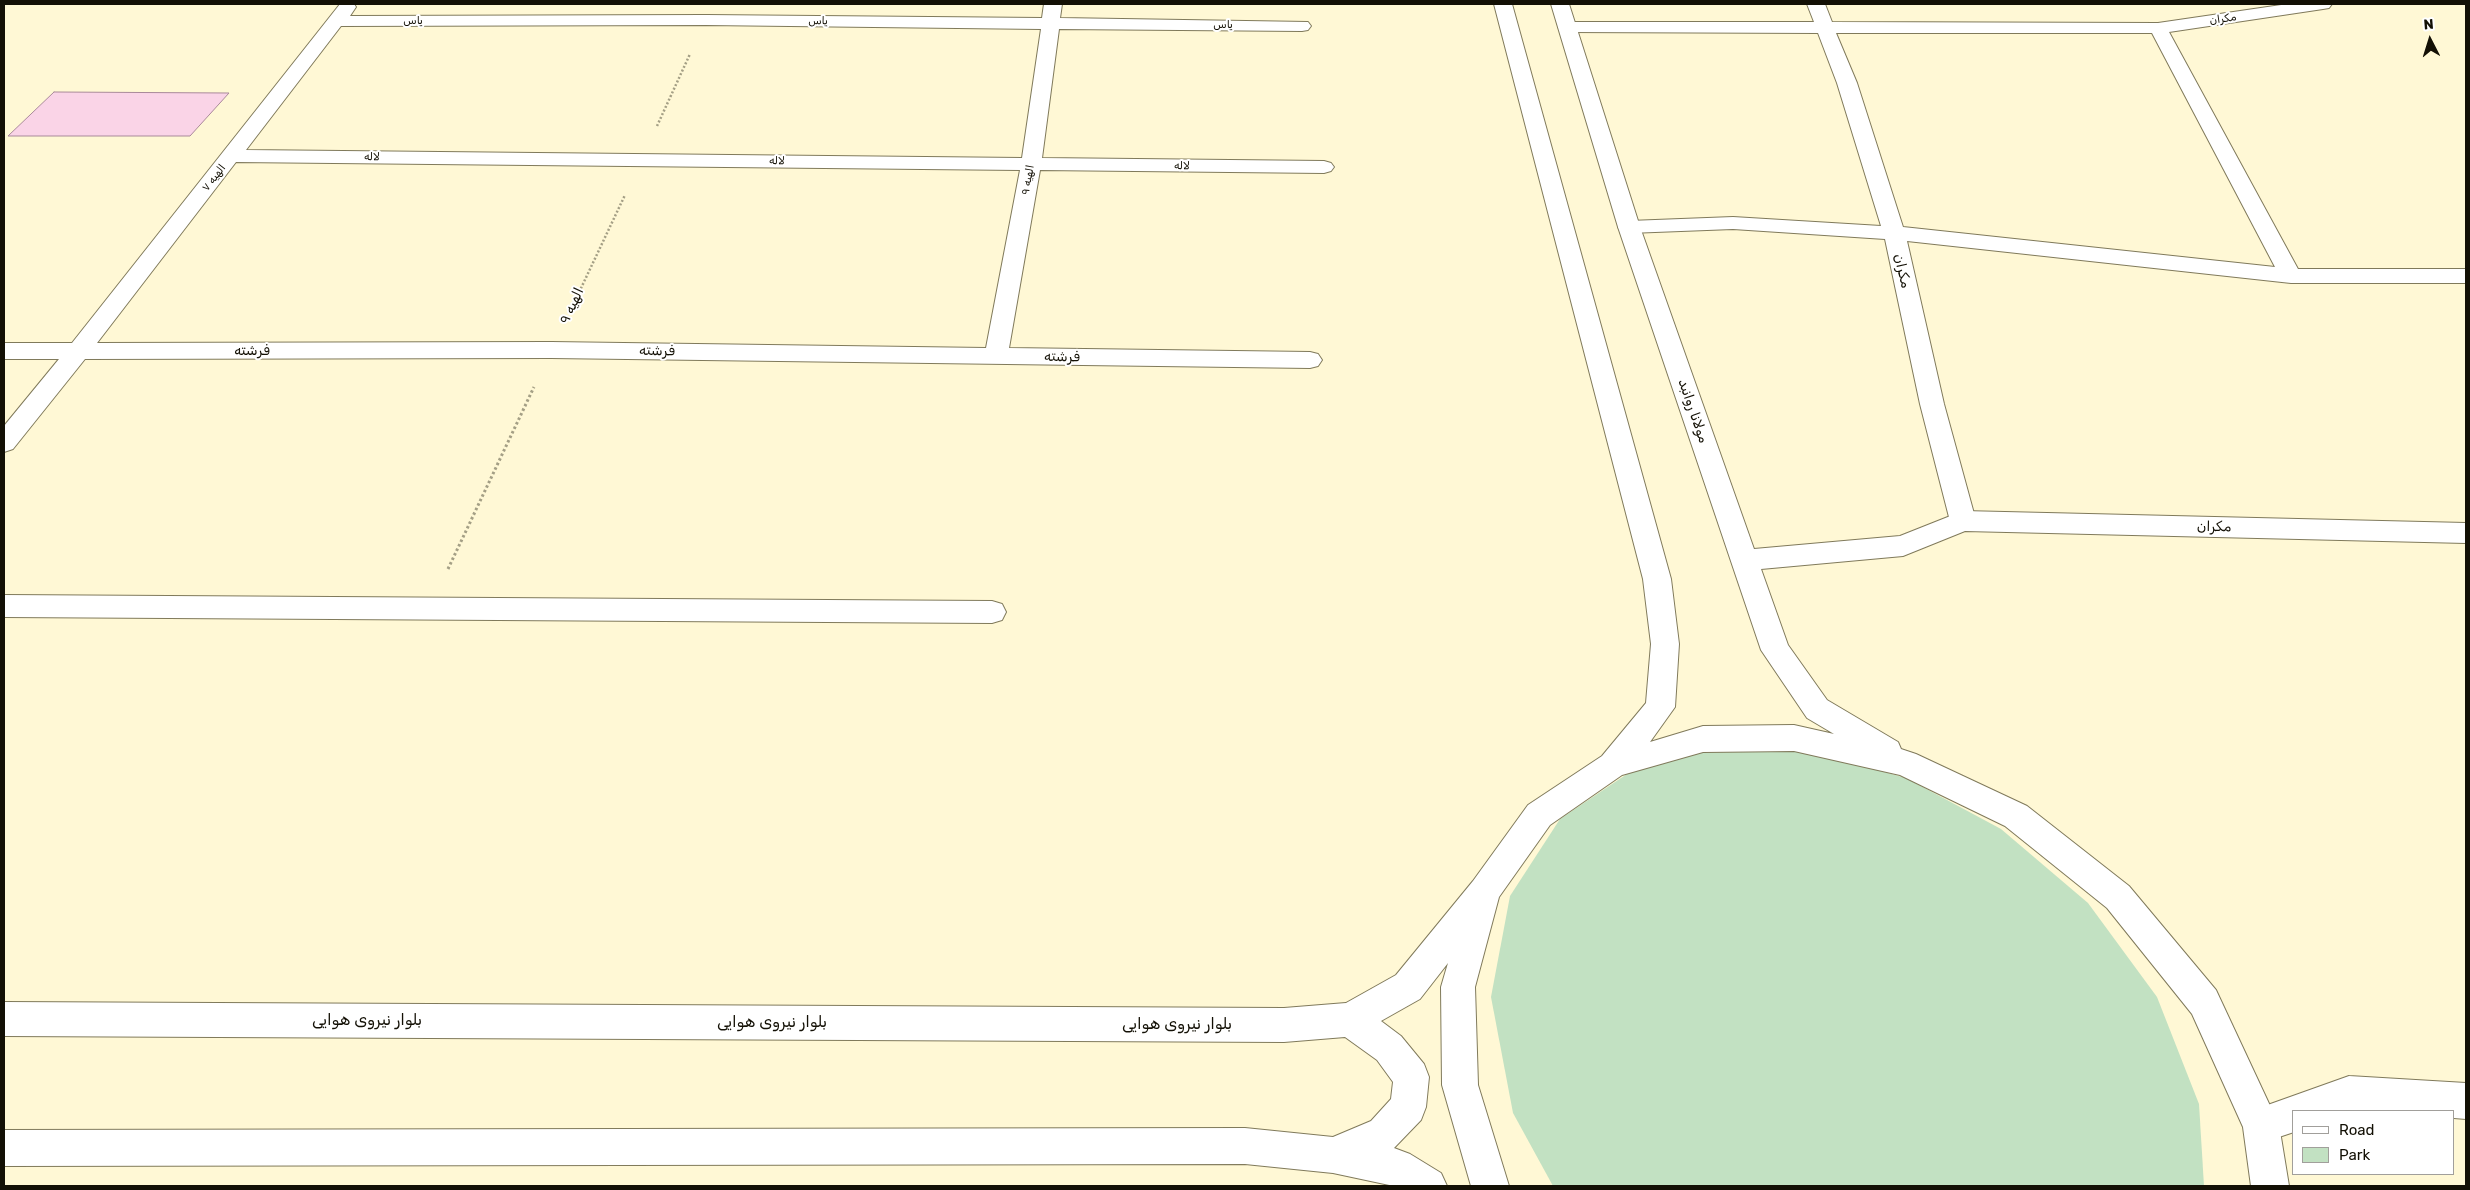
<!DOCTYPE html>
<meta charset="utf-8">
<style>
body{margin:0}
#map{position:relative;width:2470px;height:1190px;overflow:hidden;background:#fff8d5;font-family:Rubik,sans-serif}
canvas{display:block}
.frame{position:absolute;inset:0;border:5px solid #131005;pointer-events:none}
.legend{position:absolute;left:2292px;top:1110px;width:162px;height:65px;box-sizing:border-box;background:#fff;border:1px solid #a19f9b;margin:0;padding:6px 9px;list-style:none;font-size:15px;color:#131005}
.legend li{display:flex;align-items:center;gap:10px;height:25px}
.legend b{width:25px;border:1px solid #a19f9b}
.north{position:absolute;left:2405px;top:15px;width:50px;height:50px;-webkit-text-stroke:4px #fff;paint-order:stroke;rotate:355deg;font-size:14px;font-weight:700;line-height:20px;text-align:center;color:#131005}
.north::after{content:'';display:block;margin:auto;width:18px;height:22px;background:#131005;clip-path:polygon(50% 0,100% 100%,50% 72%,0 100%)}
</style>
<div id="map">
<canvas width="2470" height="1190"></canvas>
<div class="frame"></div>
<ul class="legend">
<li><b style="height:6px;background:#fff"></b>Road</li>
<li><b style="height:14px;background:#c2e1c2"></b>Park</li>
</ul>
<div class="north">N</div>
</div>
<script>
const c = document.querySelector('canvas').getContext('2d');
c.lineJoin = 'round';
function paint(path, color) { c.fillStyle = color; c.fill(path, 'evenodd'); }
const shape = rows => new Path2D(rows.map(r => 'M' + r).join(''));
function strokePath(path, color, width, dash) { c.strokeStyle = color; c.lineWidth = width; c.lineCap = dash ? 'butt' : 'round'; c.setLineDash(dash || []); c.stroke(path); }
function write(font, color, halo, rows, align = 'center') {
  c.font = font + ' Rubik,"Noto Naskh Arabic",sans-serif'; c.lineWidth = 4; c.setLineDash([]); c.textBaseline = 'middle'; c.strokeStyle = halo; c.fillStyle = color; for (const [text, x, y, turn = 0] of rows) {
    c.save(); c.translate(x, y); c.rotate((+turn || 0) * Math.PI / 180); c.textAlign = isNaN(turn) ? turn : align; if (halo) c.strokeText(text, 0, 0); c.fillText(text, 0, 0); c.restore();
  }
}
paint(shape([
 [1715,749,1808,751,1906,778,2001,829,2088,903,2157,997,2199,1104,2204,1186,1553,1186,1513,1113,1491,997,1510,896,1560,819,1630,772]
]), '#c2e1c2');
const building = shape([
 [54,92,229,93,190,136,8,136,54,92]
]);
paint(building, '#fad4e7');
strokePath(building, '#a9899a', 1);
const minor = shape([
 [340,4,354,4,356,7,350,16,706,15,1042,18,1044,4,1062,4,1060,18,1308,22,1311,26,1308,30,1302,31,1059,29,1042,158,1324,161,1331,163,1334,167,1331,171,1324,173,1040,170,1009,348,1310,352,1318,354,1322,360,1318,366,1310,368,551,358,85,359,13,449,4,452,4,426,59,359,4,359,4,343,72,343,340,4],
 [706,25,1041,29,1022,158,246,150,341,26,706,25],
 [236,162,1020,170,986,348,551,342,97,343,236,162],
 [1807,4,1825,4,1832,22,2158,23,2288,4,2332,4,2329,8,2323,9,2169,32,2298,269,2466,269,2466,283,2291,283,1907,241,1944,404,1976,521,1972,528,1963,531,1954,528,1950,521,1920,404,1885,239,1733,229,1629,233,1621,232,1618,227,1621,222,1629,221,1733,217,1881,226,1837,83,1818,33,1567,32,1561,31,1558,27,1561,23,1567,22,1814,22,1807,4],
 [1836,33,2152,33,2275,267,1903,227,1857,83,1836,33],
 [4,595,992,601,1002,604,1006,612,1002,620,992,623,4,617,4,595],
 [2349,1076,2466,1083,2466,1119,2454,1118,2454,1111,2294,1111,2294,1132,2261,1143,2248,1138,2243,1125,2248,1112,2349,1076]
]);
const tertiary = shape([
 [1494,4,1512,4,1671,579,1679,644,1675,707,1650,742,1703,726,1794,725,1834,734,1807,718,1761,650,1618,227,1551,4,1569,4,1640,227,1754,549,1900,536,1963,511,2466,523,2466,543,1965,531,1903,556,1761,569,1788,645,1827,700,1898,742,1901,749,1916,754,2027,806,2129,886,2216,990,2279,1125,2289,1186,2251,1186,2243,1127,2192,1014,2107,908,2005,826,1900,775,1794,751,1703,752,1622,775,1550,825,1499,897,1475,987,1478,1085,1509,1186,1471,1186,1442,1085,1441,987,1448,963,1420,999,1381,1021,1401,1036,1424,1064,1429,1077,1426,1107,1421,1120,1394,1148,1410,1154,1441,1173,1447,1186,1394,1186,1333,1173,1245,1164,4,1166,4,1130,1245,1128,1333,1137,1371,1121,1391,1099,1393,1082,1377,1060,1345,1037,1284,1042,4,1036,4,1002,1284,1008,1346,1003,1396,975,1473,881,1528,805,1602,756,1646,703,1651,644,1643,579,1494,4]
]);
strokePath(minor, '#807a5b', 2);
strokePath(tertiary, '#807a5b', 2);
strokePath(shape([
 [657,126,690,54],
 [574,303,625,195]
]), '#a49f85', 2.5, [2, 2]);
strokePath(shape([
 [569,313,574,302],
 [448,569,534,387]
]), '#a49f85', 3, [2.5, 2.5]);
paint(minor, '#fff');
paint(tertiary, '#fff');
write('11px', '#131005', '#fff', [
 ["مکران",2223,19,-8],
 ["یاس",413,21],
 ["یاس",818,21,1],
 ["یاس",1223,25],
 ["لاله",372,157,1],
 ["لاله",777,161,1],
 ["لاله",1182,166,1],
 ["الهیه ۷",214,178,-52],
 ["الهیه ۹",1028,180,-80]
]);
write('14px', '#131005', '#fff', [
 ["مکران",1902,271,77],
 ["الهیه ۹",572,306,-65],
 ["فرشته",252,351],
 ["فرشته",657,351,1],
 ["فرشته",1062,357,1],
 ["مولانا روانبد",1693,411,71],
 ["مکران",2214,527,1]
]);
write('16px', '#131005', '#fff', [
 ["بلوار نیروی هوایی",367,1020],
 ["بلوار نیروی هوایی",772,1022],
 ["بلوار نیروی هوایی",1177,1024]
]);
</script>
